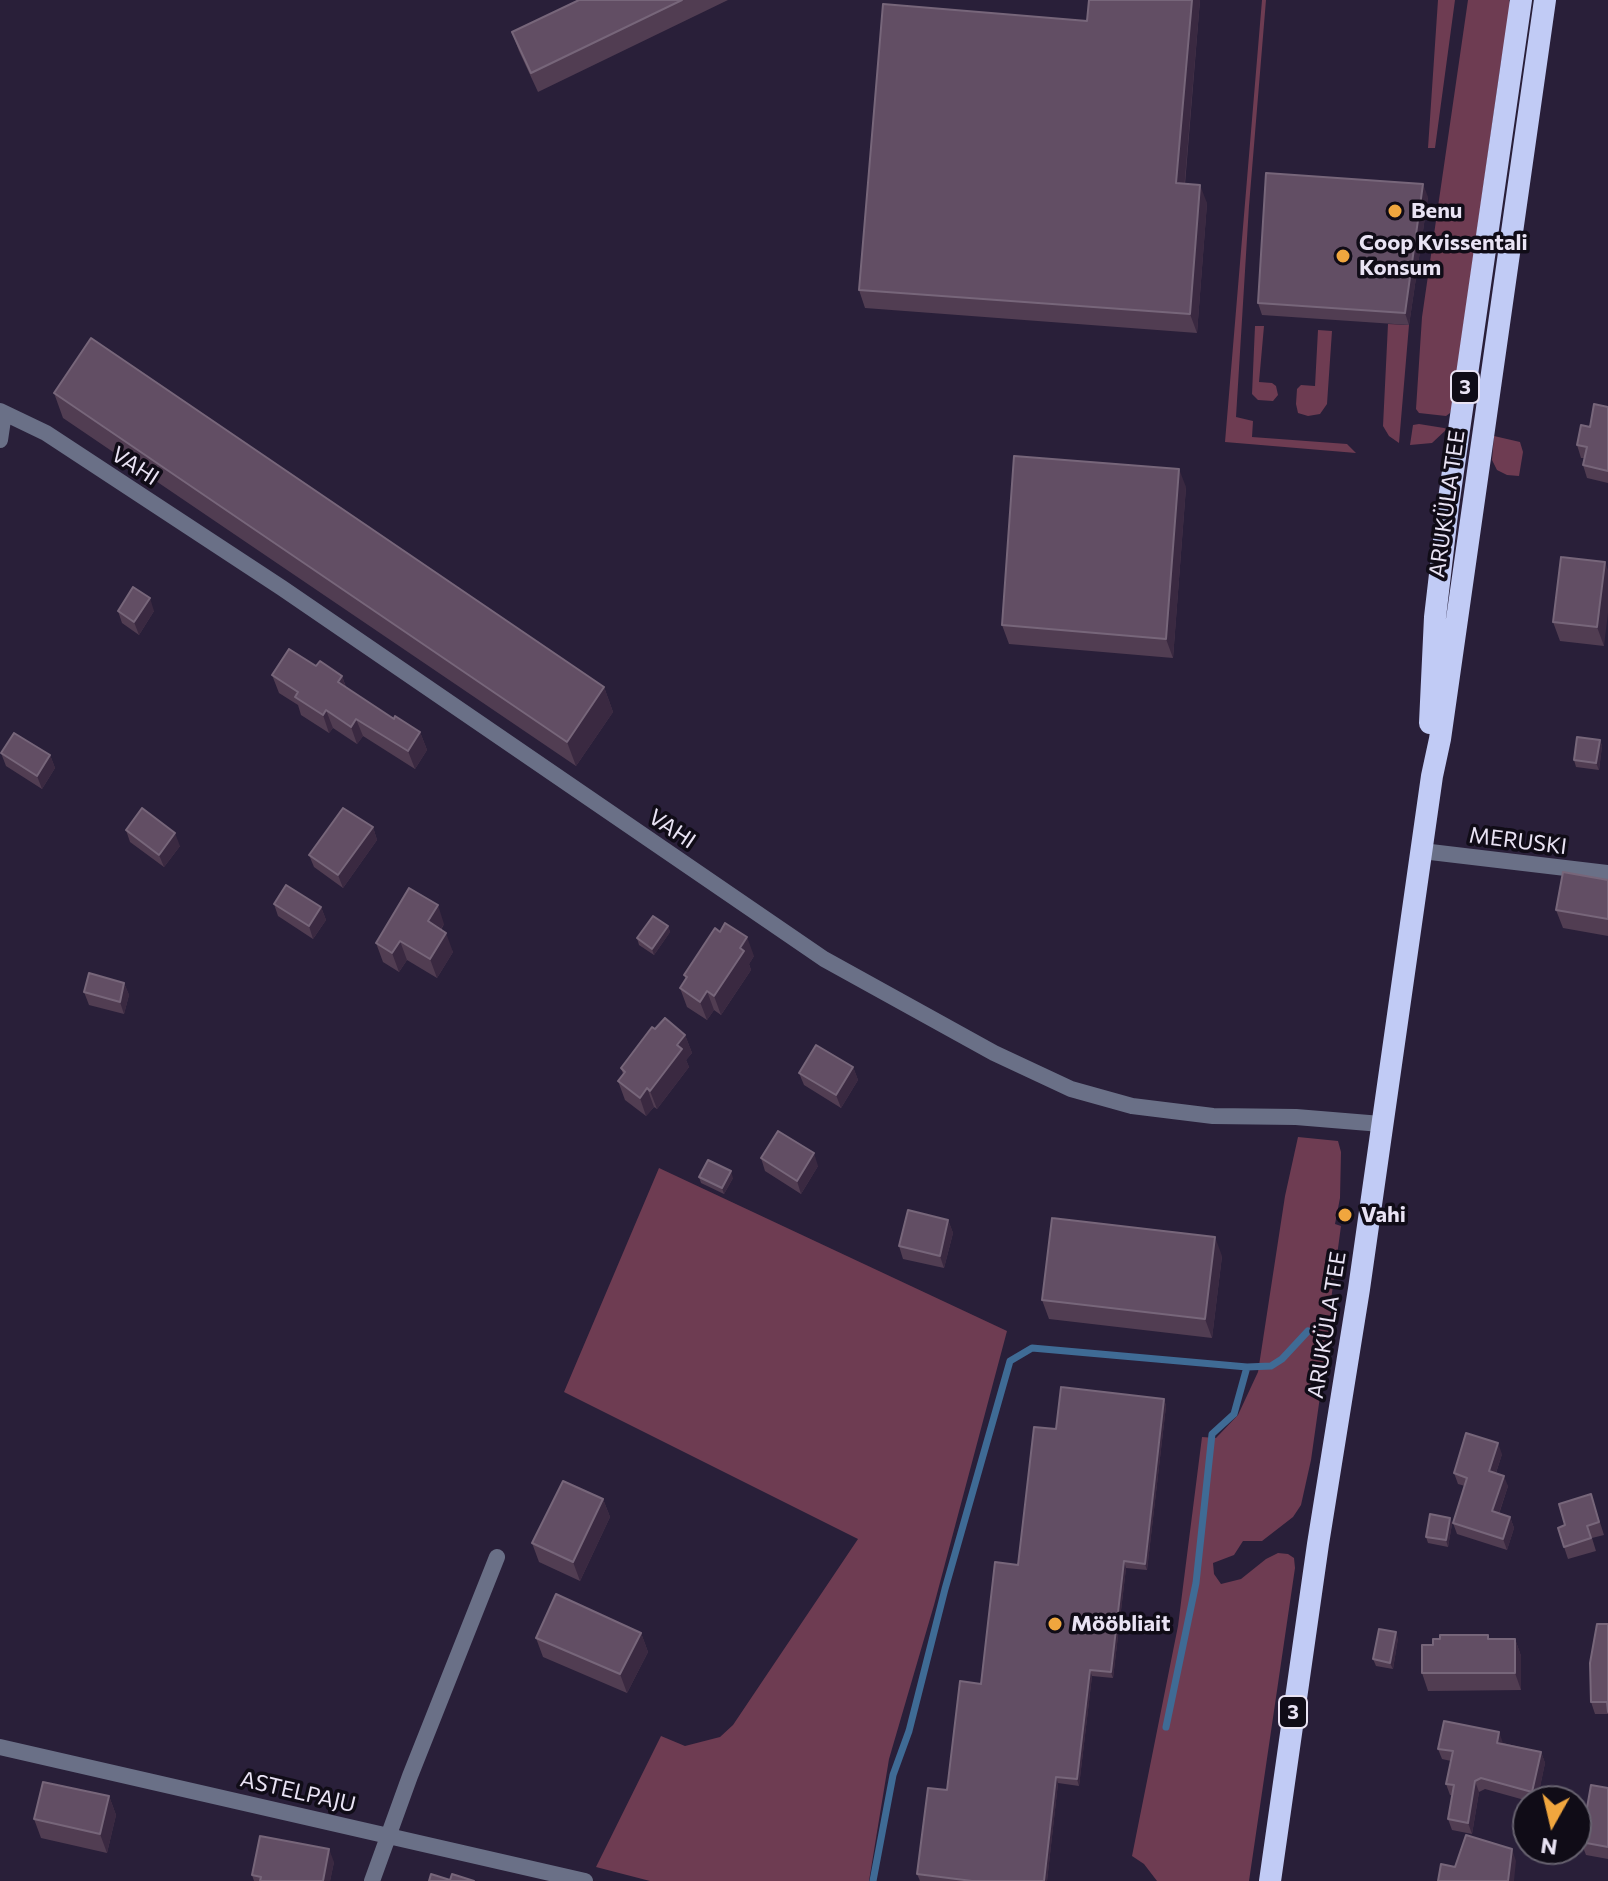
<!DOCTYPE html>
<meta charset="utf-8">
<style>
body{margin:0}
#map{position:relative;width:1608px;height:1881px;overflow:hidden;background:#291f39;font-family:Commissioner,sans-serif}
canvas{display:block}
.north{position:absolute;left:1512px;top:1785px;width:80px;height:80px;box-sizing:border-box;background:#100c17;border:2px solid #67626f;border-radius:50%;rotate:188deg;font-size:22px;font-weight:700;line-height:32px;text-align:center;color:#e9e3f4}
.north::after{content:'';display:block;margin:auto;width:28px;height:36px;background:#f0a63e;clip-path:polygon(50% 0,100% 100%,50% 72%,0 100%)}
</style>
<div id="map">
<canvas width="1608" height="1881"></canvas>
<div class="north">N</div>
</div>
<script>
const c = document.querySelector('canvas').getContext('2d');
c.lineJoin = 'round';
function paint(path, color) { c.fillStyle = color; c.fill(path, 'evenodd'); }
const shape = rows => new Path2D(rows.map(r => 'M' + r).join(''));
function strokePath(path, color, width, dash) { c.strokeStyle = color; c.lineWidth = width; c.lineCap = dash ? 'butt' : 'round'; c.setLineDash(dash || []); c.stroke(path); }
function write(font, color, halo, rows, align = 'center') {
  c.font = font + ' Commissioner,sans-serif'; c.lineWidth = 7; c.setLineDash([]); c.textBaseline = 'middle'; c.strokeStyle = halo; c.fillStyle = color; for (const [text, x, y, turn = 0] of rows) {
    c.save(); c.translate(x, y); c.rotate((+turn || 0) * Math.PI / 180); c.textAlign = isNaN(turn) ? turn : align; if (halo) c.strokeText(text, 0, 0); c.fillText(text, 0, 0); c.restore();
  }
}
paint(shape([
 [1262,0,1266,0,1249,206,1236,417,1253,421,1252,437,1347,444,1356,453,1225,442],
 [1438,0,1455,0,1435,148,1428,148],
 [1468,0,1509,0,1512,9,1501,62,1452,406,1450,413,1446,416,1419,413,1416,409,1422,317],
 [1388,324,1409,325,1399,443,1389,436,1383,426],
 [1255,326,1264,326,1259,382,1272,383,1276,386,1278,395,1273,401,1258,400,1252,394],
 [1318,330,1332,331,1327,404,1320,414,1308,416,1298,413,1296,404,1297,389,1301,385,1315,386],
 [1419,424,1444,428,1447,429,1432,443,1410,445,1413,425],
 [1494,436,1520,442,1523,452,1519,476,1507,475,1497,470,1492,460],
 [1298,1137,1338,1141,1341,1152,1340,1198,1335,1224,1341,1226,1331,1300,1333,1305,1311,1460,1301,1505,1293,1517,1262,1541,1243,1541,1234,1555,1213,1563,1214,1574,1221,1584,1241,1579,1266,1559,1278,1553,1288,1554,1294,1558,1295,1568,1249,1881,1157,1881,1144,1864,1132,1856,1178,1626,1202,1437,1216,1438,1238,1415,1258,1372,1285,1196],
 [659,1168,1007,1331,934,1605,889,1759,869,1881,650,1881,596,1867,661,1736,685,1746,720,1737,733,1725,858,1539,564,1392]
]), '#6e3c52');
strokePath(shape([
 [1166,1727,1196,1583,1212,1434,1234,1414,1247,1367],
 [873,1881,893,1775,909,1731,945,1589,1010,1361,1032,1348,1247,1367,1271,1366,1282,1359,1308,1331]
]), '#3f6b95', 7);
strokePath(shape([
 [0,411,46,433,282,588,824,959,994,1053,1071,1089,1132,1106,1213,1116,1296,1117,1381,1124],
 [0,440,4,413],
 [1422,851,1608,873],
 [0,1747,585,1881],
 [372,1881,410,1776,497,1557]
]), '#6a7087', 16);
strokePath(shape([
 [1430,723,1435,617,1448,506,1521,0],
 [1270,1881,1318,1544,1359,1289,1432,776,1440,739,1545,0]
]), '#c1cbf5', 22);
paint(shape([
 [579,0,728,0,538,92,519,51,512,32],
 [1200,0,1185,184,1207,203,1197,333,865,308,859,290,1087,21],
 [1428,197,1409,325,1262,315,1258,303],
 [54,393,604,687,613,712,576,766,63,418],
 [1608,407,1608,483,1587,478,1583,465,1584,458,1581,458,1577,445,1590,427],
 [1186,487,1173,658,1009,644,1002,625],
 [1605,562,1604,646,1560,641,1553,622],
 [118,611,154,611,139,635,122,623],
 [316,666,342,676,346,687,394,719,420,732,427,750,415,769,363,736,357,744,333,728,329,733,301,715,298,705,279,693,272,675],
 [1600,740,1602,746,1599,770,1576,767,1574,760],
 [1,753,50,755,55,768,42,789,6,766],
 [373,827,377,840,343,888,314,867,309,855],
 [126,830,180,846,164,867,130,842],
 [1608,880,1608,936,1563,928,1556,910],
 [274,904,321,907,326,920,313,939,278,916],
 [444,924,441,930,453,952,437,978,407,960,399,972,383,962,376,943],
 [668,926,670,932,654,955,639,945,637,938],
 [754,956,749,964,751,970,721,1015,714,1010,707,1020,687,1007,680,988,686,980,684,975],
 [124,983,129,995,124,1014,89,1005,84,992],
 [655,1029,685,1035,692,1053,686,1060,689,1067,657,1109,654,1107,646,1116,625,1100,618,1081,623,1074,621,1068],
 [853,1067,858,1080,841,1108,804,1085,799,1073],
 [761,1158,818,1166,801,1194,765,1171],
 [699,1177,733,1178,724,1194,701,1183],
 [948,1220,953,1233,944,1268,903,1259,899,1246],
 [1222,1256,1212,1338,1049,1319,1042,1300],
 [1164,1399,1166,1406,1147,1570,1126,1568,1113,1678,1092,1676,1079,1786,1058,1783,1047,1881,920,1881,917,1874,947,1790,981,1684,1018,1565,1056,1429],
 [1502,1454,1496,1473,1508,1486,1499,1514,1510,1517,1514,1528,1507,1550,1457,1534,1453,1523,1465,1486,1458,1484,1454,1473],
 [1591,1494,1604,1535,1592,1538,1596,1551,1568,1559,1564,1547,1565,1525],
 [603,1499,610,1517,580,1581,539,1562,532,1543],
 [1450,1518,1452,1524,1448,1547,1428,1543,1426,1537],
 [1608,1624,1608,1714,1595,1714,1591,1702],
 [641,1633,648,1652,627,1693,543,1657,536,1638],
 [1488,1635,1489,1639,1515,1639,1521,1656,1521,1690,1428,1691,1422,1673,1433,1645],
 [1398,1638,1393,1669,1376,1666,1373,1659],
 [1503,1743,1541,1752,1545,1763,1537,1801,1528,1801,1485,1789,1479,1792,1472,1834,1452,1830,1448,1819,1452,1795,1450,1795,1446,1784,1451,1761,1442,1759,1438,1749],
 [1608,1788,1608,1859,1586,1855,1581,1842],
 [109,1796,116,1815,107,1853,41,1838,34,1819],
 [334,1862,330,1881,254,1881,252,1875]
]), '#513d52');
paint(shape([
 [1192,0,1200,0,1183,202,1176,183],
 [1423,184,1428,197,1409,325,1405,313],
 [1200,185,1207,203,1197,333,1190,314],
 [1179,469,1186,487,1173,658,1166,639],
 [1605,562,1608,570,1608,613,1604,646,1597,627],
 [150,598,154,611,139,635,134,622],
 [342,676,348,694,338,682],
 [604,687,613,712,576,766,567,742],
 [326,710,333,728,329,733,323,715],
 [356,719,363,736,357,744,351,727],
 [420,732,427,750,415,769,408,751],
 [1600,740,1602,746,1599,770,1596,763],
 [50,755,55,768,42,789,37,776],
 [373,827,377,840,343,888,338,875],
 [175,833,180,846,164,867,159,855],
 [438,905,444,924,434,940,428,921],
 [321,907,326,920,313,939,309,926],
 [668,926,670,932,654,955,652,949],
 [446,933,453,952,437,978,430,959],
 [747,937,754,956,749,964,751,970,721,1015,714,996],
 [400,941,407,960,399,972,392,953],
 [124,983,129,995,124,1014,120,1002],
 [707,991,714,1010,707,1020,700,1002],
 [685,1035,692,1053,686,1060,689,1067,657,1109,650,1091,677,1045],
 [853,1067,858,1080,841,1108,836,1095],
 [647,1088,654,1107,646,1116,640,1098],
 [814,1153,818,1166,801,1194,797,1181],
 [731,1171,733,1178,724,1194,722,1188],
 [948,1220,953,1233,944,1268,940,1256],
 [1215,1237,1222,1256,1212,1338,1205,1319],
 [1164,1399,1166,1406,1147,1570,1145,1564],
 [1498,1443,1502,1454,1493,1482,1489,1471],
 [1504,1476,1508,1486,1496,1522,1492,1511],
 [603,1499,610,1517,580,1581,573,1562],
 [1510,1517,1514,1528,1507,1550,1503,1539],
 [1450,1518,1452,1524,1448,1547,1446,1540],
 [1124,1561,1126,1568,1113,1678,1111,1672],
 [1396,1632,1398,1638,1393,1669,1390,1663],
 [641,1633,648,1652,627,1693,620,1674],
 [1515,1639,1521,1656,1521,1690,1515,1673],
 [1090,1670,1092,1676,1079,1786,1077,1779],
 [1499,1732,1503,1743,1501,1754,1497,1743],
 [1541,1752,1545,1763,1537,1801,1536,1801,1532,1792],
 [1056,1777,1058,1783,1047,1881,1044,1881],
 [1475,1781,1479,1792,1472,1834,1468,1823],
 [109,1796,116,1815,107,1853,100,1834],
 [329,1849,334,1862,330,1881,323,1881],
 [1512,1849,1516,1861,1514,1881,1508,1881]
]), '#3a2941');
const building = shape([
 [579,0,682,0,531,73,512,32,579,0],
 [1089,0,1192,0,1176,183,1200,185,1190,314,859,290,883,4,1087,21,1089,0],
 [1266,173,1423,184,1405,313,1258,303,1266,173],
 [91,338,604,687,567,742,54,393,91,338],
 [1594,404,1608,407,1608,471,1583,465,1587,447,1577,445,1581,425,1590,427,1594,404],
 [1014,456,1179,469,1166,639,1002,625,1014,456],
 [1561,557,1605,562,1597,627,1553,622,1561,557],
 [133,587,150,598,134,622,118,611,133,587],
 [289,649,316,666,320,661,342,676,338,682,394,719,395,716,420,732,408,751,356,719,351,727,326,710,323,715,295,697,298,692,272,675,289,649],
 [14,733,50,755,37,776,1,753,14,733],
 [1577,737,1600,740,1596,763,1574,760,1577,737],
 [142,808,175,833,159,855,126,830,142,808],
 [343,808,373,827,338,875,309,855,343,808],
 [1563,872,1608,880,1608,919,1556,910,1563,872],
 [286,885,321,907,309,926,274,904,286,885],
 [409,888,438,905,428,921,446,933,430,959,400,941,392,953,376,943,409,888],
 [653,916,668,926,652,949,637,938,653,916],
 [725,923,747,937,740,948,744,951,714,996,707,991,700,1002,680,988,687,977,684,975,715,928,720,932,725,923],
 [89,973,124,983,120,1002,84,992,89,973],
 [665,1018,685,1035,677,1045,682,1049,650,1091,647,1088,640,1098,618,1081,625,1072,621,1068,652,1027,655,1029,665,1018],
 [816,1045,853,1067,836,1095,799,1073,816,1045],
 [778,1131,814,1153,797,1181,761,1158,778,1131],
 [708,1160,731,1171,722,1188,699,1177,708,1160],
 [908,1210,948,1220,940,1256,899,1246,908,1210],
 [1052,1218,1215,1237,1205,1319,1042,1300,1052,1218],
 [1061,1387,1164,1399,1145,1564,1124,1561,1111,1672,1090,1670,1077,1779,1056,1777,1044,1881,972,1881,917,1874,928,1788,947,1790,960,1681,981,1684,995,1562,1018,1565,1034,1427,1056,1429,1061,1387],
 [1466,1433,1498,1443,1489,1471,1504,1476,1492,1511,1510,1517,1503,1539,1453,1523,1467,1478,1454,1473,1466,1433],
 [563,1481,603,1499,573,1562,532,1543,563,1481],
 [1591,1494,1599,1522,1587,1526,1591,1538,1564,1547,1558,1528,1565,1525,1559,1504,1591,1494],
 [1430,1514,1450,1518,1446,1540,1426,1537,1430,1514],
 [556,1594,641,1633,620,1674,536,1638,556,1594],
 [1597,1624,1608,1624,1608,1712,1607,1702,1591,1702,1590,1663,1597,1624],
 [1379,1629,1396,1632,1390,1663,1373,1659,1379,1629],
 [1440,1635,1488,1635,1488,1639,1515,1639,1515,1673,1422,1673,1422,1645,1433,1645,1433,1639,1440,1639,1440,1635],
 [1444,1721,1499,1732,1497,1743,1541,1752,1532,1792,1481,1778,1475,1781,1468,1823,1448,1819,1454,1785,1446,1784,1453,1751,1438,1749,1444,1721],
 [43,1782,109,1796,100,1834,34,1819,43,1782],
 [1591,1785,1608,1788,1608,1847,1581,1842,1591,1785],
 [1466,1835,1512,1849,1508,1881,1438,1881,1441,1864,1455,1867,1466,1835],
 [260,1836,329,1849,323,1881,260,1881,261,1877,252,1875,260,1836],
 [431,1874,450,1880,452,1874,474,1881,429,1881,431,1874]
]);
paint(building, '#624e64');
strokePath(building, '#77667a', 2);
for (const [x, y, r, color] of [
 [1395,211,8,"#f0a63e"],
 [1343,256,8,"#f0a63e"],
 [1345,1215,8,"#f0a63e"],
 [1055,1624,8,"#f0a63e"]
]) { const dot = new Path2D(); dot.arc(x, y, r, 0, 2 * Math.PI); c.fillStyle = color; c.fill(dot); strokePath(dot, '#100c17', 3); }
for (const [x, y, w] of [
 [1465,387,28],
 [1293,1712,28]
]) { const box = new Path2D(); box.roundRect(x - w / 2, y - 16, w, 32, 6); c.fillStyle = '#100c17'; c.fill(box); strokePath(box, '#e9e3f4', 2); }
write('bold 20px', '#e9e3f4', null, [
 ["3",1465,387],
 ["3",1293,1712]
]);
write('bold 22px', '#e9e3f4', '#100c17', [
 ["Benu",1411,211],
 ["Coop Kvissentali",1359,243],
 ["Konsum",1359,268],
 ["Vahi",1361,1215],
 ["Mööbliait",1071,1624]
], 'left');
write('22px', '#e9e3f4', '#100c17', [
 ["VAHI",135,466,33],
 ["ARUKÜLA TEE",1447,504,-82],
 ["VAHI",672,829,34],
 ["MERUSKI",1518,841,7],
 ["ARUKÜLA TEE",1327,1325,-81],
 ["ASTELPAJU",298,1792,13]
]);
</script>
